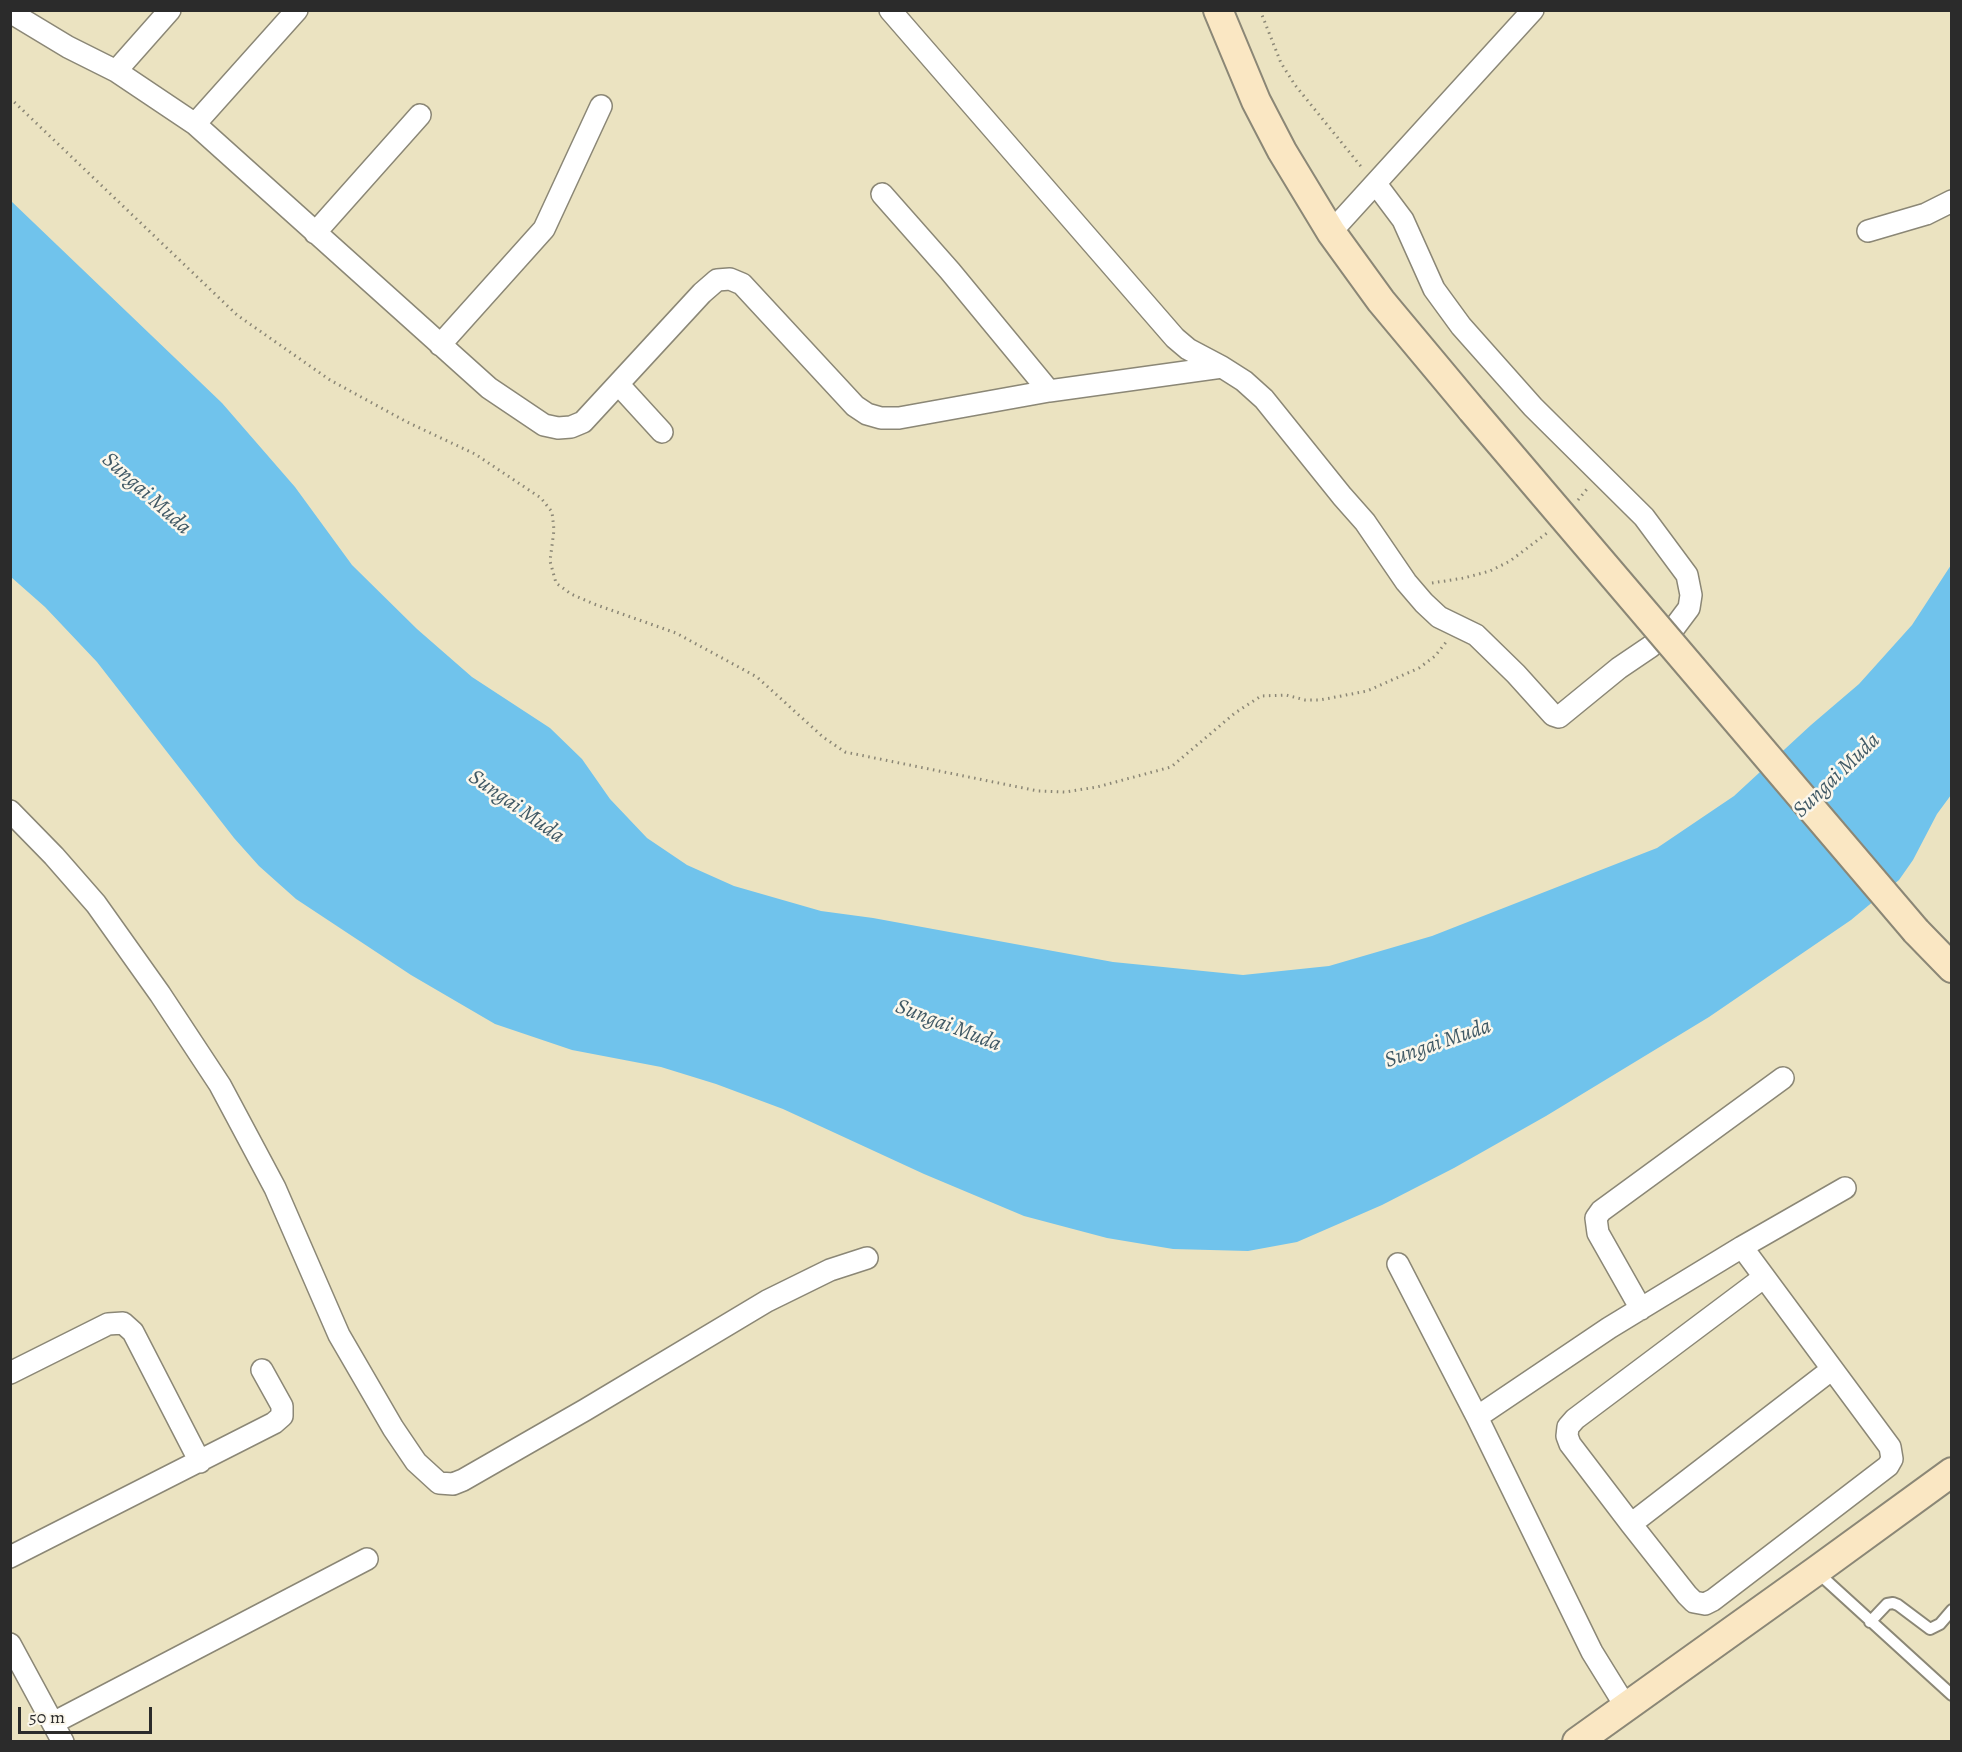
<!DOCTYPE html>
<style>
body{margin:0}
#map{position:relative;width:1962px;height:1752px;overflow:hidden;background:#ebe3c1;font-family:Alegreya,serif}
canvas{display:block}
.frame{position:absolute;inset:0;border:12px solid #2b2b2b;pointer-events:none}
.scale{position:absolute;left:18px;top:1707px;width:134px;height:27px;box-sizing:border-box;border:3px solid #2b2b2b;border-top:0;padding-left:8px;font-size:18px;line-height:21px;white-space:nowrap;color:#2b2b2b;-webkit-text-stroke:4px #fbf7ec;paint-order:stroke}
</style>
<div id="map">
<canvas width="1962" height="1752"></canvas>
<div class="frame"></div>
<div class="scale">50 m</div>
</div>
<script>
const c = document.querySelector('canvas').getContext('2d');
c.lineJoin = 'round';
function paint(path, color) { c.fillStyle = color; c.fill(path, 'evenodd'); }
const shape = rows => new Path2D(rows.map(r => 'M' + r).join(''));
function strokePath(path, color, width, dash) { c.strokeStyle = color; c.lineWidth = width; c.lineCap = dash ? 'butt' : 'round'; c.setLineDash(dash || []); c.stroke(path); }
function write(font, color, halo, rows, align = 'center') {
  c.font = font + ' Alegreya,serif'; c.lineWidth = 5; c.setLineDash([]); c.textBaseline = 'middle'; c.strokeStyle = halo; c.fillStyle = color; for (const [text, x, y, turn = 0] of rows) {
    c.save(); c.translate(x, y); c.rotate((+turn || 0) * Math.PI / 180); c.textAlign = isNaN(turn) ? turn : align; if (halo) c.strokeText(text, 0, 0); c.fillText(text, 0, 0); c.restore();
  }
}
paint(shape([
 [10,200,222,403,295,487,352,565,417,629,472,677,550,728,582,759,610,799,647,838,687,865,734,886,821,911,873,918,1113,962,1243,975,1329,966,1432,936,1657,848,1734,796,1811,725,1859,684,1912,625,1951,565,1951,795,1937,814,1913,860,1899,880,1851,920,1709,1017,1546,1116,1454,1168,1382,1205,1297,1242,1248,1251,1173,1249,1107,1238,1024,1216,924,1174,783,1109,716,1084,661,1067,572,1050,495,1024,411,975,296,899,259,866,234,838,97,662,45,607,11,577]
]), '#70c3ec');
const lane = shape([
 [1817,1572,1952,1695],
 [1870,1622,1887,1604,1893,1603,1898,1605,1930,1629,1940,1624,1952,1610]
]);
const street = shape([
 [890,10,1175,338,1188,349,1222,367,1244,381,1264,399,1342,496,1365,522,1406,582,1424,603,1439,617,1476,635,1516,674,1553,715,1559,717,1619,668,1650,647,1674,628,1689,608,1691,595,1687,575,1644,517,1533,407,1461,326,1434,289,1403,220,1376,184],
 [10,12,68,47,116,71,195,124,489,388,544,425,558,428,571,427,583,422,702,293,717,280,730,279,742,284,855,406,867,414,881,418,899,418,1049,391,1222,367],
 [116,71,170,10],
 [195,124,297,10],
 [882,194,950,271,1049,391],
 [1868,231,1926,214,1952,201],
 [1331,232,1533,10],
 [315,233,420,115],
 [440,345,544,229,601,106],
 [619,385,662,432],
 [10,811,54,856,96,904,160,994,220,1085,275,1188,339,1335,393,1428,416,1462,439,1483,453,1484,463,1480,585,1410,767,1301,830,1270,867,1258],
 [1742,1247,1890,1447,1892,1459,1888,1466,1713,1600,1705,1604,1694,1602,1687,1595,1631,1524,1570,1444,1567,1436,1568,1427,1575,1419,1763,1278],
 [1398,1264,1477,1417,1592,1652,1626,1707],
 [1641,1309,1598,1233,1596,1218,1601,1211,1783,1078],
 [10,1373,108,1324,123,1323,133,1332,200,1462],
 [1477,1417,1609,1328,1742,1247,1845,1188],
 [1631,1524,1831,1370],
 [10,1557,274,1423,282,1416,282,1406,262,1370],
 [10,1644,63,1742],
 [53,1723,367,1559]
]);
const secondary = shape([
 [1218,10,1256,101,1282,151,1331,232,1381,301,1472,410],
 [1916,931,1952,968],
 [1577,1742,1816,1571,1952,1472]
]);
strokePath(lane, '#8b8776', 14);
strokePath(street, '#8b8776', 24);
strokePath(secondary, '#8b8776', 32);
strokePath(shape([
 [1260,10,1281,63,1295,85,1363,169],
 [10,98,237,315,330,380,407,422,475,454,541,498,552,512,554,530,550,561,556,583,571,594,594,604,676,633,757,677,823,737,845,752,1038,791,1065,792,1097,787,1171,767,1235,713,1261,696,1286,695,1305,700,1320,700,1367,691,1419,668,1435,656,1447,641],
 [1578,500,1587,489],
 [1432,583,1464,578,1490,571,1510,561,1547,533]
]), '#8b8776', 3, [1.5, 4.5]);
strokePath(lane, '#fff', 10);
strokePath(street, '#fff', 21);
strokePath(secondary, '#fae7c3', 28);
const secondaryBridge = shape([
 [1472,410,1916,931]
]);
strokePath(secondaryBridge, '#8b8776', 32, []);
strokePath(secondaryBridge, '#fae7c3', 28);
write('italic 22px', '#405965', '#fbf7ec', [
 ["Sungai Muda",146,494,42],
 ["Sungai Muda",1837,776,-44],
 ["Sungai Muda",516,807,35],
 ["Sungai Muda",948,1026,21],
 ["Sungai Muda",1438,1044,-19]
]);
</script>
